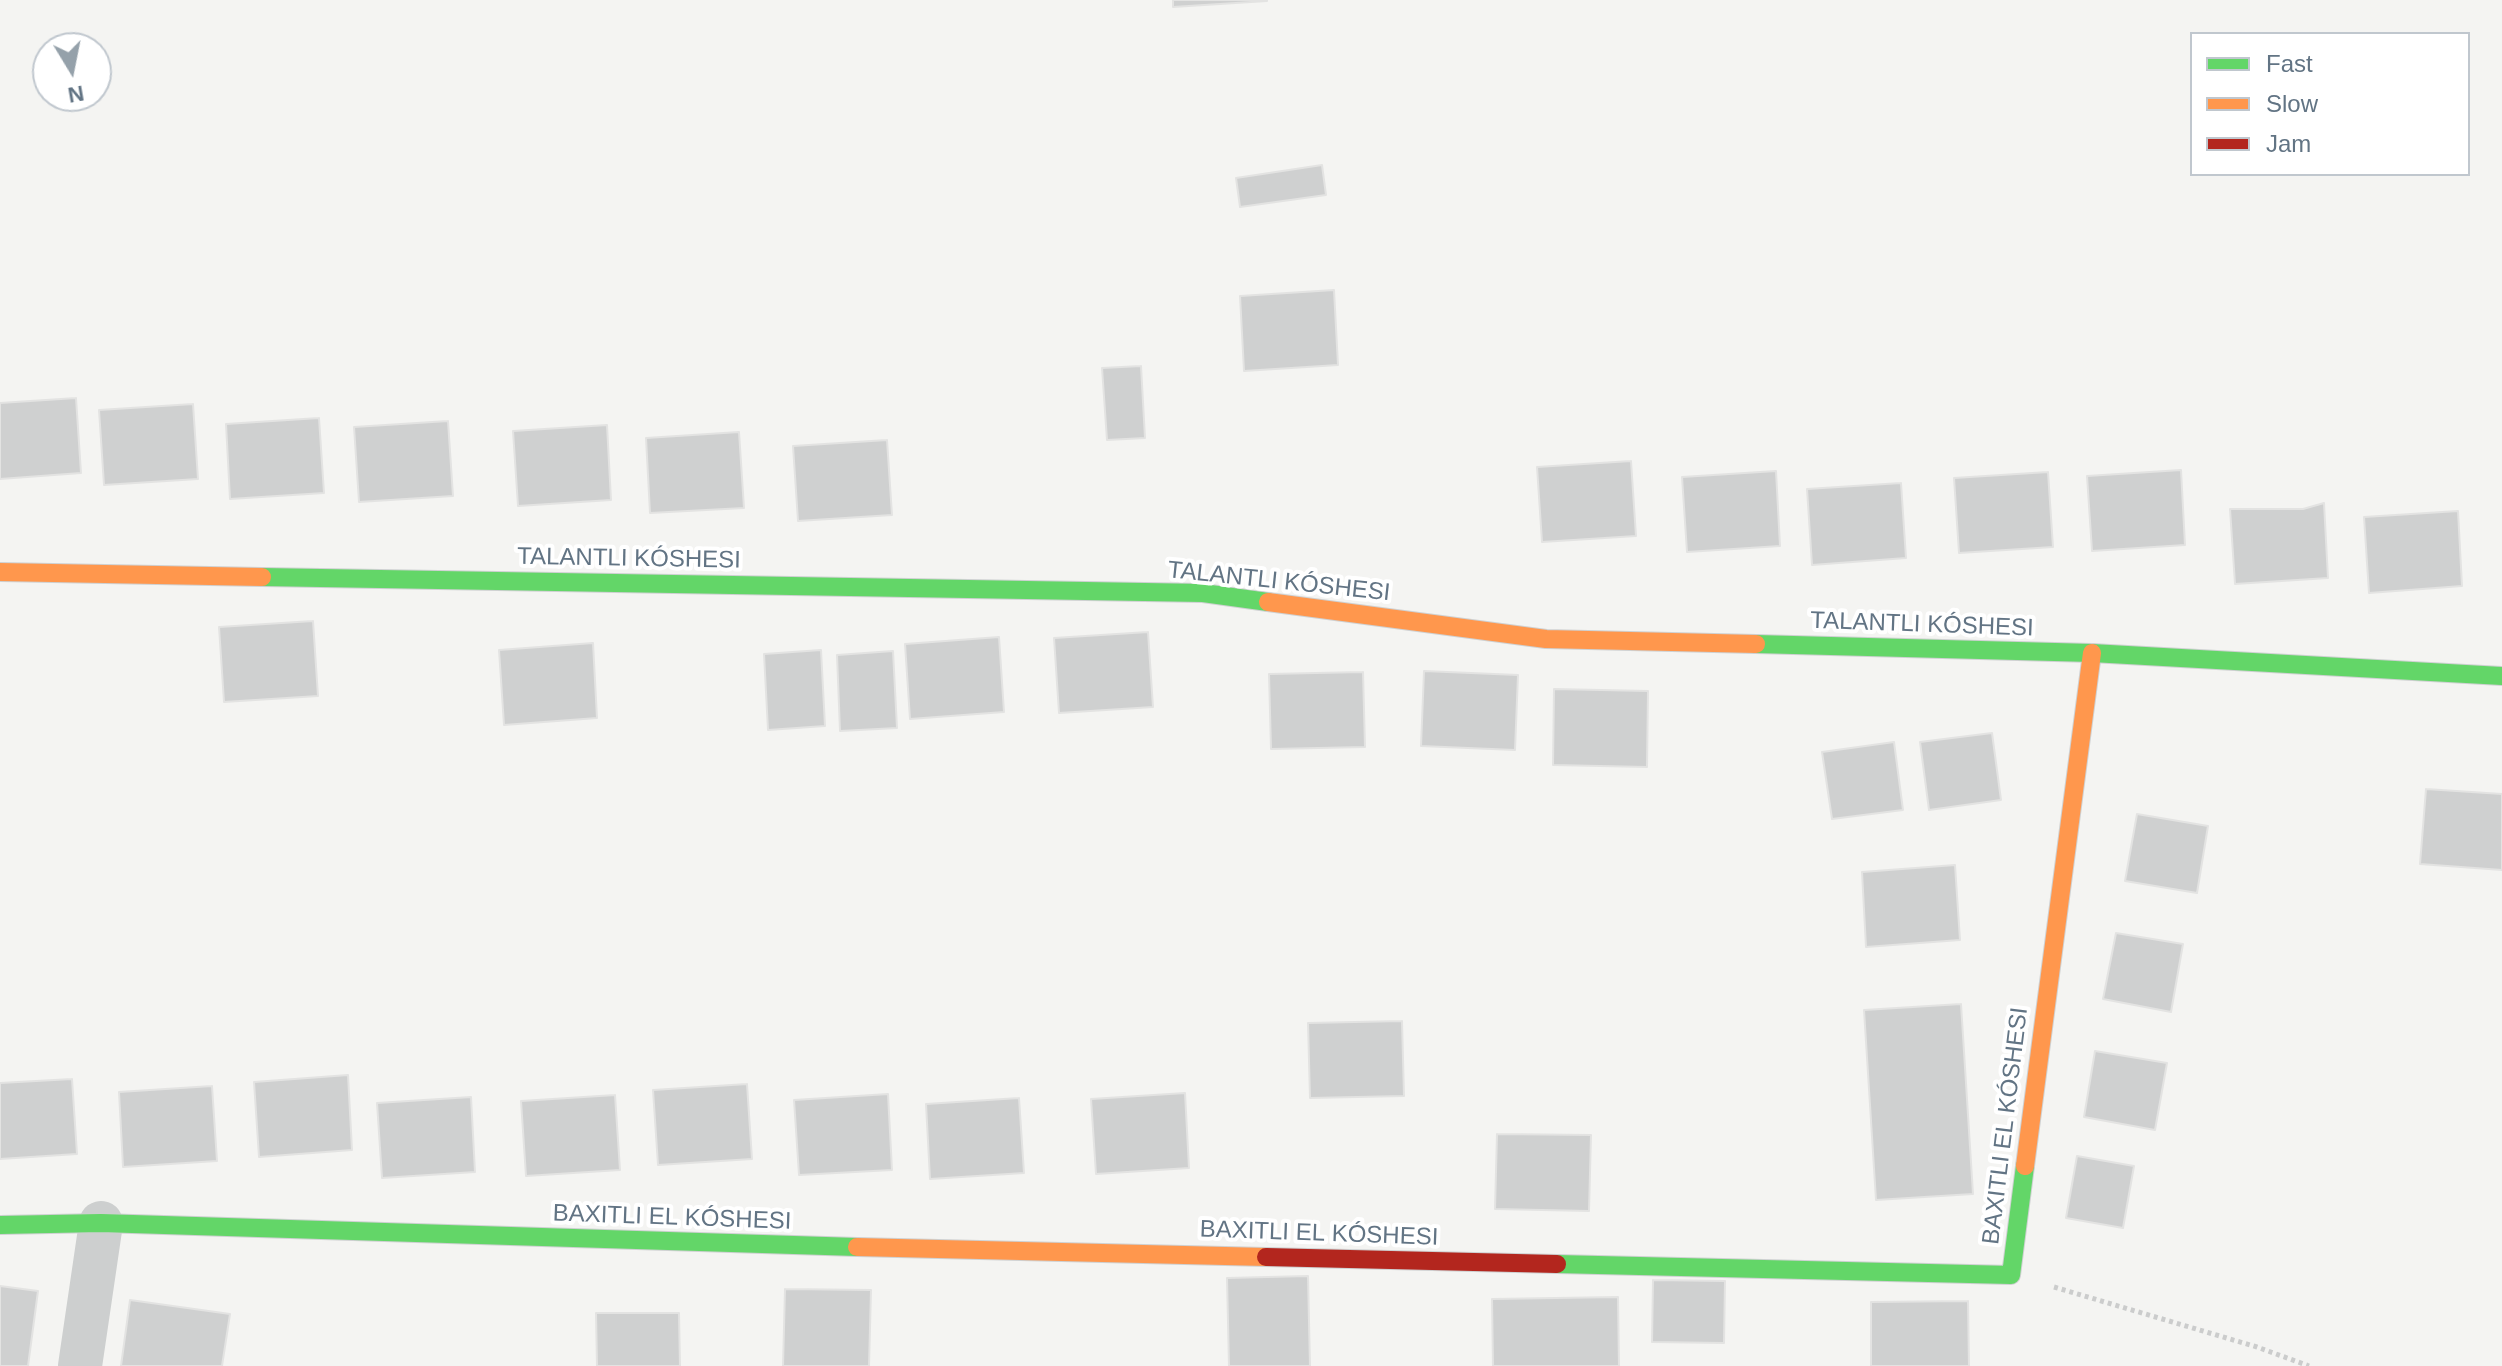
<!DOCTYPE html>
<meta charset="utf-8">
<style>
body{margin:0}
#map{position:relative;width:2502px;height:1366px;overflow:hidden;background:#f4f4f2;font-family:Helvetica,sans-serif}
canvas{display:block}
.legend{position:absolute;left:2190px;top:32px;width:280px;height:144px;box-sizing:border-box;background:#fff;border:2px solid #c0c7ce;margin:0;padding:10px 14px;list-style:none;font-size:24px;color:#627484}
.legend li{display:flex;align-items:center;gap:16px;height:40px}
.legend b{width:40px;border:2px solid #c0c7ce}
.north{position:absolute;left:32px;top:32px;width:80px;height:80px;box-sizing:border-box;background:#fff;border:2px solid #c0c7ce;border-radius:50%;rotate:170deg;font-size:22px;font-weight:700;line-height:32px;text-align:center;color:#627484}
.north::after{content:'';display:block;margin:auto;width:28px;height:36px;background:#95a1aa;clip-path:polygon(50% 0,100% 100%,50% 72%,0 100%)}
</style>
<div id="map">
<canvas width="2502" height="1366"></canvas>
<ul class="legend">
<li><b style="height:10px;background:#63d668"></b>Fast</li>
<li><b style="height:10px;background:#ff974d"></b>Slow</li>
<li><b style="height:10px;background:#b3261e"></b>Jam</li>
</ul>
<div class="north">N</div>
</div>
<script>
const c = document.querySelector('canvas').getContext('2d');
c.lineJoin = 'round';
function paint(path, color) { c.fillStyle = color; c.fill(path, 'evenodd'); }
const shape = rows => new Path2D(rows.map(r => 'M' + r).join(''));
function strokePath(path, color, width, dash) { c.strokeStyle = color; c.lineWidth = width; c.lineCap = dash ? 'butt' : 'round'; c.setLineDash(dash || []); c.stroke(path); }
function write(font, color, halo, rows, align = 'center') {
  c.font = font + ' Helvetica,sans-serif'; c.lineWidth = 8; c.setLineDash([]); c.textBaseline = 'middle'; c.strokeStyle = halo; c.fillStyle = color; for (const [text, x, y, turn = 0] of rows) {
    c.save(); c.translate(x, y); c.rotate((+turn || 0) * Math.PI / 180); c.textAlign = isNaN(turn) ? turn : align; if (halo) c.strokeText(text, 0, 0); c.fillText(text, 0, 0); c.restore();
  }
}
const building = shape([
 [1173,0,1267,0,1267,1,1173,7,1173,0],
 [1322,165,1326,195,1240,207,1236,178,1322,165],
 [1334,290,1338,365,1244,371,1240,296,1334,290],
 [1141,366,1145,438,1107,440,1102,368,1141,366],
 [76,398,81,473,0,479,0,403,76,398],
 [193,404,198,479,104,485,99,410,193,404],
 [319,418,324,493,230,499,226,424,319,418],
 [448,421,453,496,359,502,354,427,448,421],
 [607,425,611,500,518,506,513,431,607,425],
 [739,432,744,508,650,513,646,438,739,432],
 [887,440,892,515,798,521,793,446,887,440],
 [1631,461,1636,536,1542,542,1537,467,1631,461],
 [2181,470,2185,545,2092,551,2087,476,2181,470],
 [1776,471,1780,546,1687,552,1682,477,1776,471],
 [2048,472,2053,547,1959,553,1954,478,2048,472],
 [1901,483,1906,558,1812,565,1807,489,1901,483],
 [2324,503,2328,578,2235,584,2230,509,2303,509,2324,503],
 [2458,511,2462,586,2369,593,2364,517,2458,511],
 [313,621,318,696,224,702,219,627,313,621],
 [1148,632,1153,707,1059,713,1054,638,1148,632],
 [999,637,1004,712,910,719,905,644,999,637],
 [593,643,597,718,504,725,499,650,593,643],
 [821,650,825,726,768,730,764,654,821,650],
 [893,651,897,728,840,731,837,655,893,651],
 [1424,671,1518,675,1515,750,1421,746,1424,671],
 [1363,672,1365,747,1271,749,1269,674,1363,672],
 [1554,689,1648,691,1647,767,1553,765,1554,689],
 [1992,733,2001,800,1929,810,1920,742,1992,733],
 [1894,742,1903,810,1832,819,1822,752,1894,742],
 [2426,789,2502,794,2502,870,2420,864,2426,789],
 [2137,814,2208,826,2197,893,2125,881,2137,814],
 [1955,865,1960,940,1866,947,1862,872,1955,865],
 [2116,933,2183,944,2171,1012,2103,999,2116,933],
 [1961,1004,1973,1194,1876,1200,1864,1010,1961,1004],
 [1402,1021,1404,1096,1310,1098,1308,1023,1402,1021],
 [2095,1051,2167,1063,2155,1130,2084,1117,2095,1051],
 [348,1075,352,1150,259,1157,254,1082,348,1075],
 [72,1079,77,1154,0,1159,0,1083,72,1079],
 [747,1084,752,1159,658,1165,653,1090,747,1084],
 [212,1086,217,1161,123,1167,119,1092,212,1086],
 [1185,1093,1189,1168,1096,1174,1091,1099,1185,1093],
 [888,1094,892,1170,799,1175,794,1100,888,1094],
 [615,1095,620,1170,526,1176,521,1101,615,1095],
 [471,1097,475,1172,382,1178,377,1103,471,1097],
 [1019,1098,1024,1173,930,1179,926,1104,1019,1098],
 [1497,1134,1591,1135,1589,1211,1495,1209,1497,1134],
 [2077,1156,2134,1166,2123,1228,2066,1218,2077,1156],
 [1308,1276,1310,1366,1229,1366,1227,1278,1308,1276],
 [1653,1280,1725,1281,1724,1343,1652,1342,1653,1280],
 [0,1286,38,1291,28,1366,0,1366,0,1286],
 [785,1289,871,1290,869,1366,783,1366,785,1289],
 [1618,1297,1619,1366,1493,1366,1492,1299,1618,1297],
 [130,1300,230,1314,222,1366,121,1366,130,1300],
 [1968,1301,1969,1366,1871,1366,1871,1302,1968,1301],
 [596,1313,679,1313,680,1366,597,1366,596,1313]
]);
paint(building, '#cfd0d0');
strokePath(building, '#e3e3e2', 2);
const fast = shape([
 [262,577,1203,593,1268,602],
 [1756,644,2092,653,2502,676],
 [0,1225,101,1223,857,1247],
 [1557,1264,2011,1275,2025,1166]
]);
const slow = shape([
 [0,572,262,577],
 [1268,602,1546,639,1756,644],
 [2025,1166,2092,653],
 [857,1247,1266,1257]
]);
const jam = shape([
 [1266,1257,1557,1264]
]);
strokePath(fast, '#cfd1d2', 20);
strokePath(slow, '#cfd1d2', 20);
strokePath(jam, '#cfd1d2', 20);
strokePath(shape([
 [2054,1287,2257,1347,2309,1366]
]), '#cbcccc', 5, [4, 4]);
strokePath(shape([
 [80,1366,101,1223]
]), '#cdcfcf', 44);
strokePath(fast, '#63d668', 18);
strokePath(slow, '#ff974d', 18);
strokePath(jam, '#b3261e', 18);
write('24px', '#627484', '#fff', [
 ["TALANTLI KÓSHESI",629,559,1],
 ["TALANTLI KÓSHESI",1279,582,6],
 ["TALANTLI KÓSHESI",1922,625,2],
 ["BAXITLI EL KÓSHESI",2006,1126,-83],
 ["BAXITLI EL KÓSHESI",672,1218,2],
 ["BAXITLI EL KÓSHESI",1319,1234,2]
]);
</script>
